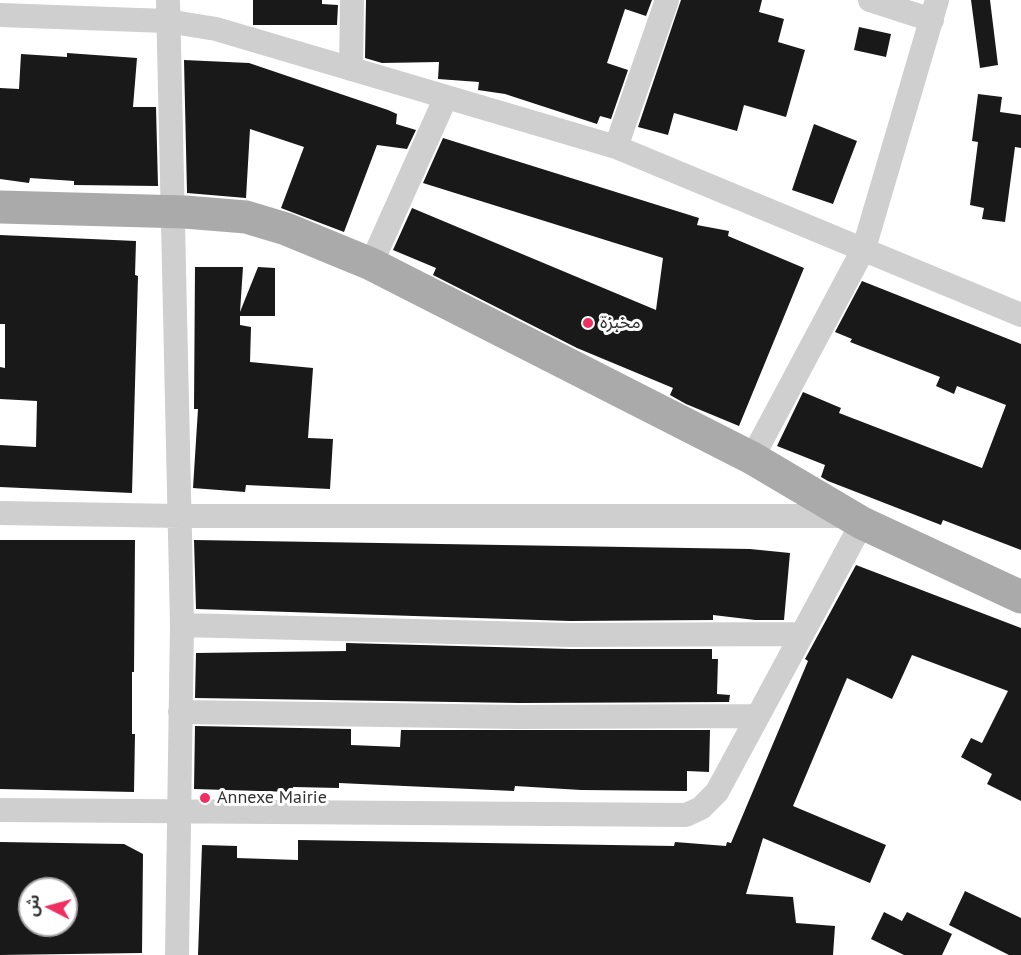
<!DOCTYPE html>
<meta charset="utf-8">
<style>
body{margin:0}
#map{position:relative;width:1021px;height:955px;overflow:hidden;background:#fff;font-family:"PT Sans","Noto Sans Arabic",sans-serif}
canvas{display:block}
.north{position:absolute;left:18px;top:877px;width:60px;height:60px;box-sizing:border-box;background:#fff;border:2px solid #adadad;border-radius:50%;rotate:276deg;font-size:16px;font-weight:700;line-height:24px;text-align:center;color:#323232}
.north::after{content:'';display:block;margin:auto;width:21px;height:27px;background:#ef2e61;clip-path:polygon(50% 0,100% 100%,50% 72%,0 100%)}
</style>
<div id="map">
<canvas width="1021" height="955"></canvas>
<div class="north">ش</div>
</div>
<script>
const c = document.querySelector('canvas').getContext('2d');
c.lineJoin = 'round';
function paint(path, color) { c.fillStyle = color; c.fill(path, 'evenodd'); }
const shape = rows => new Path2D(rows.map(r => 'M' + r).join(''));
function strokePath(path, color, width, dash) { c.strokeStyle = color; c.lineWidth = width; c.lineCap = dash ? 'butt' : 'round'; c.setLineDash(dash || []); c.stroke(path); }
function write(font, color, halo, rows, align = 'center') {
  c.font = font + ' "PT Sans","Noto Sans Arabic",sans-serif'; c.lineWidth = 6; c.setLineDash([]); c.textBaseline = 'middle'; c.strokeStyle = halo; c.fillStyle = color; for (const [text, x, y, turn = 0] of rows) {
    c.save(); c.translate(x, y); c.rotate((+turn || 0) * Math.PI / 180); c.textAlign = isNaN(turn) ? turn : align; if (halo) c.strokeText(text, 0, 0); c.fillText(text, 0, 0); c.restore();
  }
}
paint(shape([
 [253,0,322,0,322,4,338,5,337,25,253,25],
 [366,0,652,0,646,16,625,9,607,63,628,70,611,119,600,116,597,124,505,94,478,90,479,82,438,79,439,62,382,63,365,58],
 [681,0,762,0,759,12,784,19,778,42,805,50,786,117,744,105,737,131,674,113,668,135,638,127],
 [971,0,990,0,998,65,980,68],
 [859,27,891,34,886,57,854,50],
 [67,53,137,58,133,107,156,107,158,186,74,185,74,181,30,178,29,183,0,179,0,88,19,89,21,54,67,57],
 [184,60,249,63,388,110,397,114,396,124,416,130,407,149,377,145,344,232,281,208,304,147,250,129,246,198,187,193],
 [978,94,1002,97,1000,112,1021,115,1021,148,1015,147,1005,222,982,219,984,208,970,205,978,142,972,141],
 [814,124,857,141,833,204,792,190],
 [443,138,699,218,697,225,729,231,728,236,804,268,739,426,686,404,670,395,673,388,577,348,433,275,436,268,393,250,412,208,656,310,663,258,423,183],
 [0,235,136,241,135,275,138,276,132,493,0,487,0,445,36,447,37,401,0,399,0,367,5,368,5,324,0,324],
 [195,267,243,267,240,312,258,267,275,268,275,316,240,316,240,325,251,327,250,362,313,368,308,438,333,439,330,489,246,485,245,492,193,488,198,409,194,409],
 [862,281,1021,344,1021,550,943,520,941,525,828,481,821,477,825,465,777,446,803,392,841,408,839,413,982,468,1006,405,957,386,954,394,936,386,940,377,850,342,852,339,835,332],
 [0,540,135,540,134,672,132,672,132,734,135,734,134,792,0,789],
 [194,540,750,549,790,553,784,620,755,620,713,615,713,620,570,621,196,609],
 [856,565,1021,628,1021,801,987,784,992,774,961,757,971,738,982,743,1008,691,912,655,892,699,847,678,793,806,886,845,870,883,763,838,746,894,793,897,796,923,835,926,833,955,198,955,202,845,237,846,237,858,298,860,298,840,674,846,675,842,726,846,727,842,731,843,808,661,805,659],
 [346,643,570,649,712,649,712,659,718,659,717,694,730,695,729,702,520,703,195,698,196,653,346,651],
 [195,726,351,729,351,745,400,747,401,730,710,730,709,772,687,771,687,791,581,790,515,786,514,791,339,783,339,788,293,787,292,792,194,789],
 [0,842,124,844,143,854,142,953,0,955],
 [30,889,66,889,66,925,30,925],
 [965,891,1021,918,1021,955,1009,955,949,925],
 [884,912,902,921,907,912,952,934,942,955,904,955,871,939]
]), '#191919');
strokePath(shape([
 [168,0,182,625,177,955],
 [870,0,932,20],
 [0,15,167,21,216,29,616,147,1021,315],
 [351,69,352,0],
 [616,147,667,0],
 [371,264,446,97],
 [752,458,864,248,937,0],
 [0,513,181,516,850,516],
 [182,625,570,635,801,634],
 [180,712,520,717,756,716],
 [0,810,686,815,701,808,717,792,862,523]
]), '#cfcfcf', 24);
strokePath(shape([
 [0,207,185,212,246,217,286,229,371,264,752,458,862,523,1021,597]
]), '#aaa', 33);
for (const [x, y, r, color] of [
 [588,323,6,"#ef2e61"],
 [205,798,6,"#ef2e61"]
]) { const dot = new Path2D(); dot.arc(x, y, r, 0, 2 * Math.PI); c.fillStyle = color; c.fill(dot); strokePath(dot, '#fff', 2); }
write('18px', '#323232', '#fff', [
 ["مخبزة",600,323],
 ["Annexe Mairie",217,798]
], 'left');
</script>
